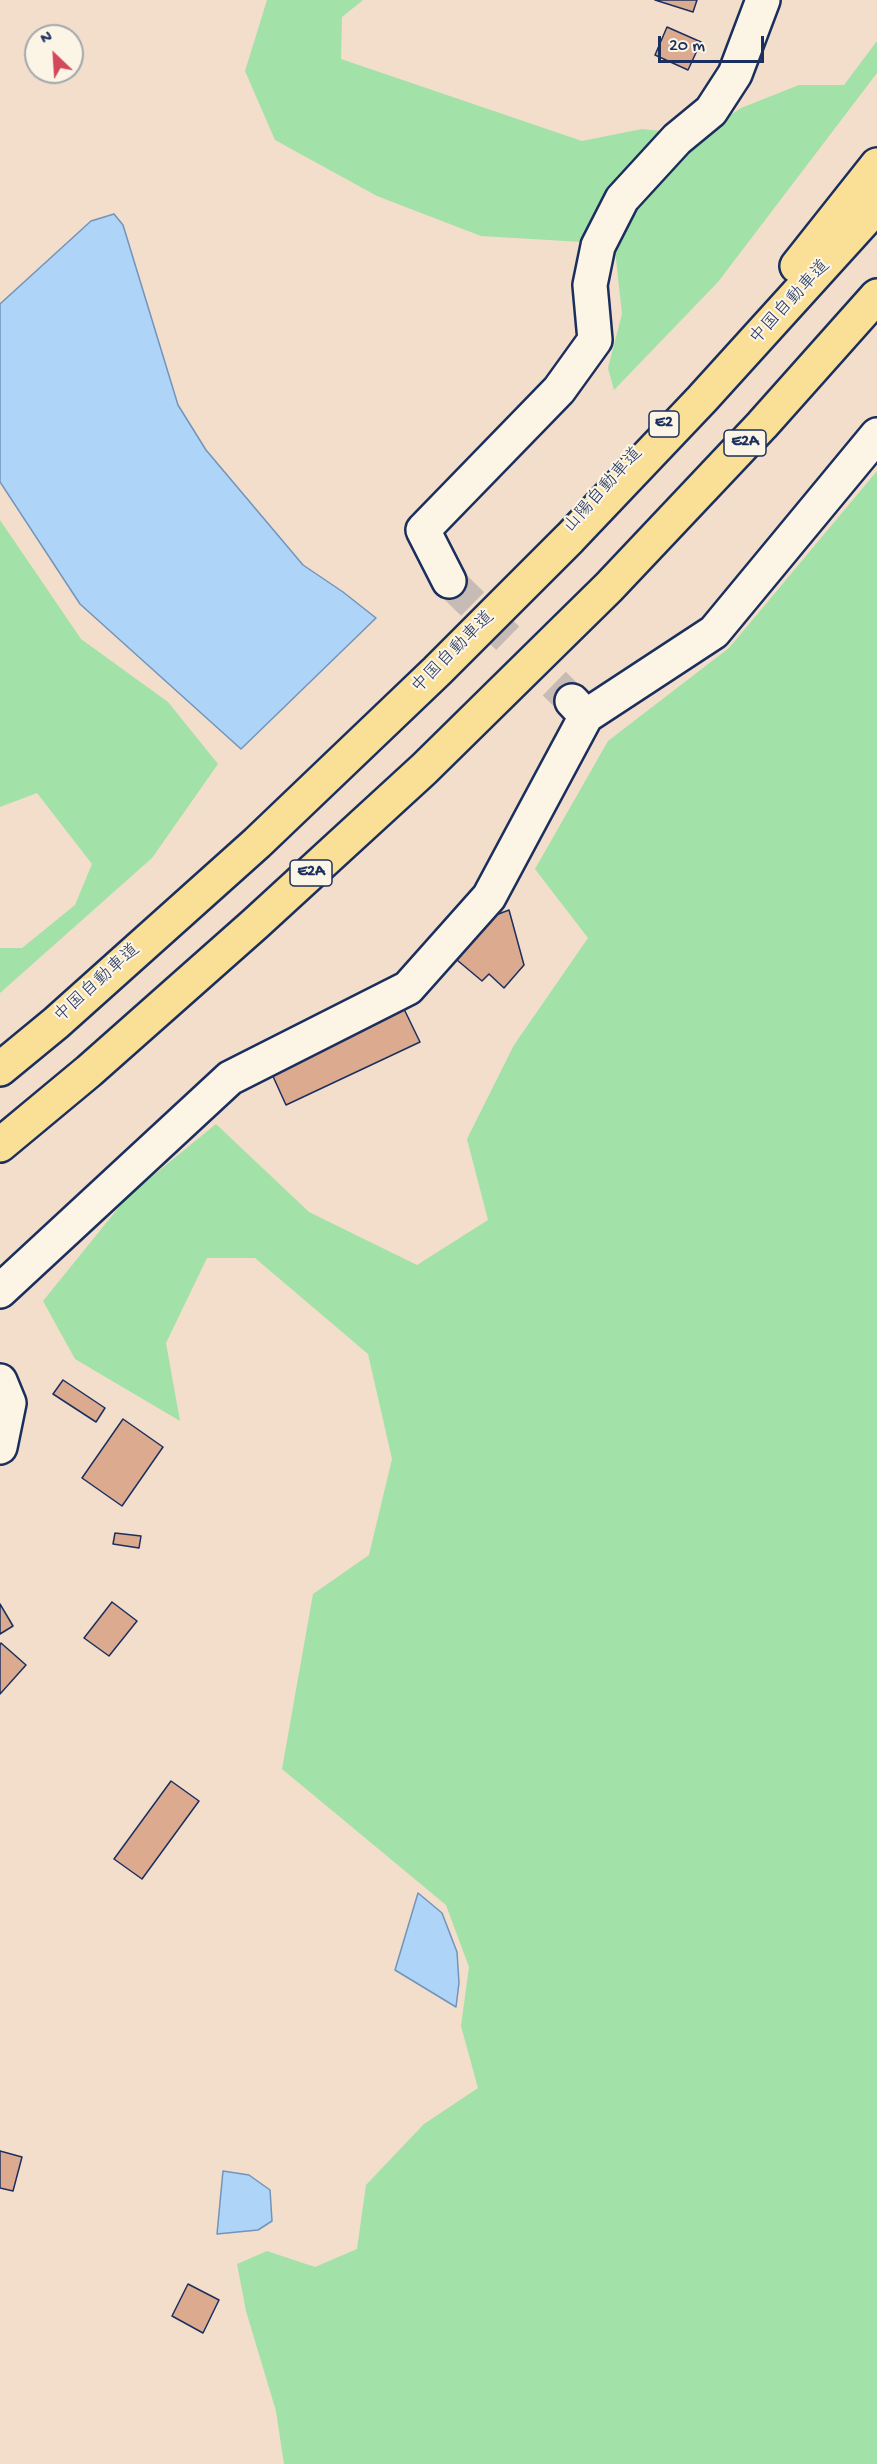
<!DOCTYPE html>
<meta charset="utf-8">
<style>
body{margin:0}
#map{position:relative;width:877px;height:2464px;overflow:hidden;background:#f2decb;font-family:"Gochi Hand",sans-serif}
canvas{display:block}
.north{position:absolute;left:24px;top:24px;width:60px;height:60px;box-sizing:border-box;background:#fcf5e5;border:2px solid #a2a6af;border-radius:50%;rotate:335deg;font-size:16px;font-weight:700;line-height:24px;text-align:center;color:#1b2f5e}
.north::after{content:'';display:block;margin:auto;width:21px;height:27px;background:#d1495b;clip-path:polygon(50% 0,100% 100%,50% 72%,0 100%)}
.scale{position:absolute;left:658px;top:36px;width:106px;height:27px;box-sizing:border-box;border:3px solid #1b2f5e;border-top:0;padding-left:8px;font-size:18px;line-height:21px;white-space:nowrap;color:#1b2f5e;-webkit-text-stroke:4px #fcf5e5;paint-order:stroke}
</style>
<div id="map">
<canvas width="877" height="2464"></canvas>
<div class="north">N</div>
<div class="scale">20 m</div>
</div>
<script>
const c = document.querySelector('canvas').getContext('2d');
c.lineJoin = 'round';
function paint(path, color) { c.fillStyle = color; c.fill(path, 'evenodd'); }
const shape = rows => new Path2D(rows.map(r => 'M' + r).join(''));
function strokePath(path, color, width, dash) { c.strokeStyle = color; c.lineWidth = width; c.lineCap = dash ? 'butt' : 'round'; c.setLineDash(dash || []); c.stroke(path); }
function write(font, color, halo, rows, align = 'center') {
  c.font = font + ' "Gochi Hand","Klee One",sans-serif'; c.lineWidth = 4.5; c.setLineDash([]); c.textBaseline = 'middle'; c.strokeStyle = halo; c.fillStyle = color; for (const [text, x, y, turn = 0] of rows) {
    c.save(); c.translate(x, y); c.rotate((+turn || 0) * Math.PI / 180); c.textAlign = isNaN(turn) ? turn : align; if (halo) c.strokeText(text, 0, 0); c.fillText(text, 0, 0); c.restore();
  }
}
paint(shape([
 [267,0,363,0,342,17,341,59,582,141,642,129,700,135,741,108,799,85,844,85,877,41,877,73,718,282,614,390,608,368,622,314,615,250,582,242,481,236,377,196,275,140,245,71],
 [877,471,877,2464,284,2464,276,2411,246,2311,237,2264,267,2251,315,2267,357,2249,366,2185,424,2124,478,2088,461,2026,469,1967,446,1905,282,1769,313,1594,369,1555,392,1459,368,1354,255,1258,207,1258,166,1343,180,1421,75,1359,43,1301,128,1196,216,1124,309,1212,417,1265,488,1220,467,1139,514,1045,588,938,535,869,608,741,729,648],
 [0,520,81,639,168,702,218,764,152,858,0,993,0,948,22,948,75,905,92,864,37,793,0,807]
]), '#a2e1a8');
const water = shape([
 [114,214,123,225,178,405,206,450,303,565,343,592,376,618,241,749,80,604,0,482,0,304,91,221,114,214],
 [418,1893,442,1913,457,1952,459,1983,456,2007,395,1970,418,1893],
 [223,2171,249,2175,270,2190,272,2221,258,2230,217,2234,223,2171]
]);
paint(water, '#aed5f8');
strokePath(water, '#7393ba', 1.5);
const building = shape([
 [655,0,697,0,693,12,655,0],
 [667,27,701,42,688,70,655,55,667,27],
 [509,910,524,965,504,988,489,974,482,981,457,960,488,918,509,910],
 [404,1009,420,1042,286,1105,271,1072,404,1009],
 [63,1380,105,1408,96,1422,53,1394,63,1380],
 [123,1419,163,1447,122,1506,82,1478,123,1419],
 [115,1533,141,1536,139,1548,113,1544,115,1533],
 [112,1602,137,1621,109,1656,84,1638,112,1602],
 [0,1604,13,1626,0,1634,0,1604],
 [1,1643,26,1665,0,1694,0,1645,1,1643],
 [171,1781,199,1801,142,1879,114,1859,171,1781],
 [0,2151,22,2157,13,2191,0,2188,0,2151],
 [188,2284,219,2300,203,2333,172,2316,188,2284]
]);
paint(building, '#dcaa8f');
strokePath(building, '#1b2f5e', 1.5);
strokePath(shape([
 [449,581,572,701]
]), '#c7bbb5', 33, [33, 16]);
const minor = shape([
 [449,581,423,530,559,390,595,340,590,285,598,246,622,199,677,139,711,111,735,74,763,0],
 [586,716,714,632,877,435],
 [0,1291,230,1078,408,988,489,897,586,716,572,701],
 [0,1381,9,1403,0,1447]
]);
const highway = shape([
 [797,266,877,165],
 [0,1069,56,1023,257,843,437,671,570,538,702,399,877,206],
 [0,1145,89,1071,255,924,424,769,609,587,762,425,877,296]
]);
strokePath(minor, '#1b2f5e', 38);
strokePath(highway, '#1b2f5e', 38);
strokePath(minor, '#fcf5e5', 33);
strokePath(highway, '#fadf96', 33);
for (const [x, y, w] of [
 [664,424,30],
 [745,443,42],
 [311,873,42]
]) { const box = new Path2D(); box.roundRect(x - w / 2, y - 13, w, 26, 4.5); c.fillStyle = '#fcf5e5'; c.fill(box); strokePath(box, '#1b2f5e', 1.5); }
write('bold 16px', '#1b2f5e', null, [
 ["E2",664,424],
 ["E2A",745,443],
 ["E2A",311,873]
]);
write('18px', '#1b2f5e', '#fcf5e5', [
 ["中国自動車道",791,303,-47],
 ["山陽自動車道",604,491,-48],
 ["中国自動車道",454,653,-45],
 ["中国自動車道",98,984,-42]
]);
</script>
